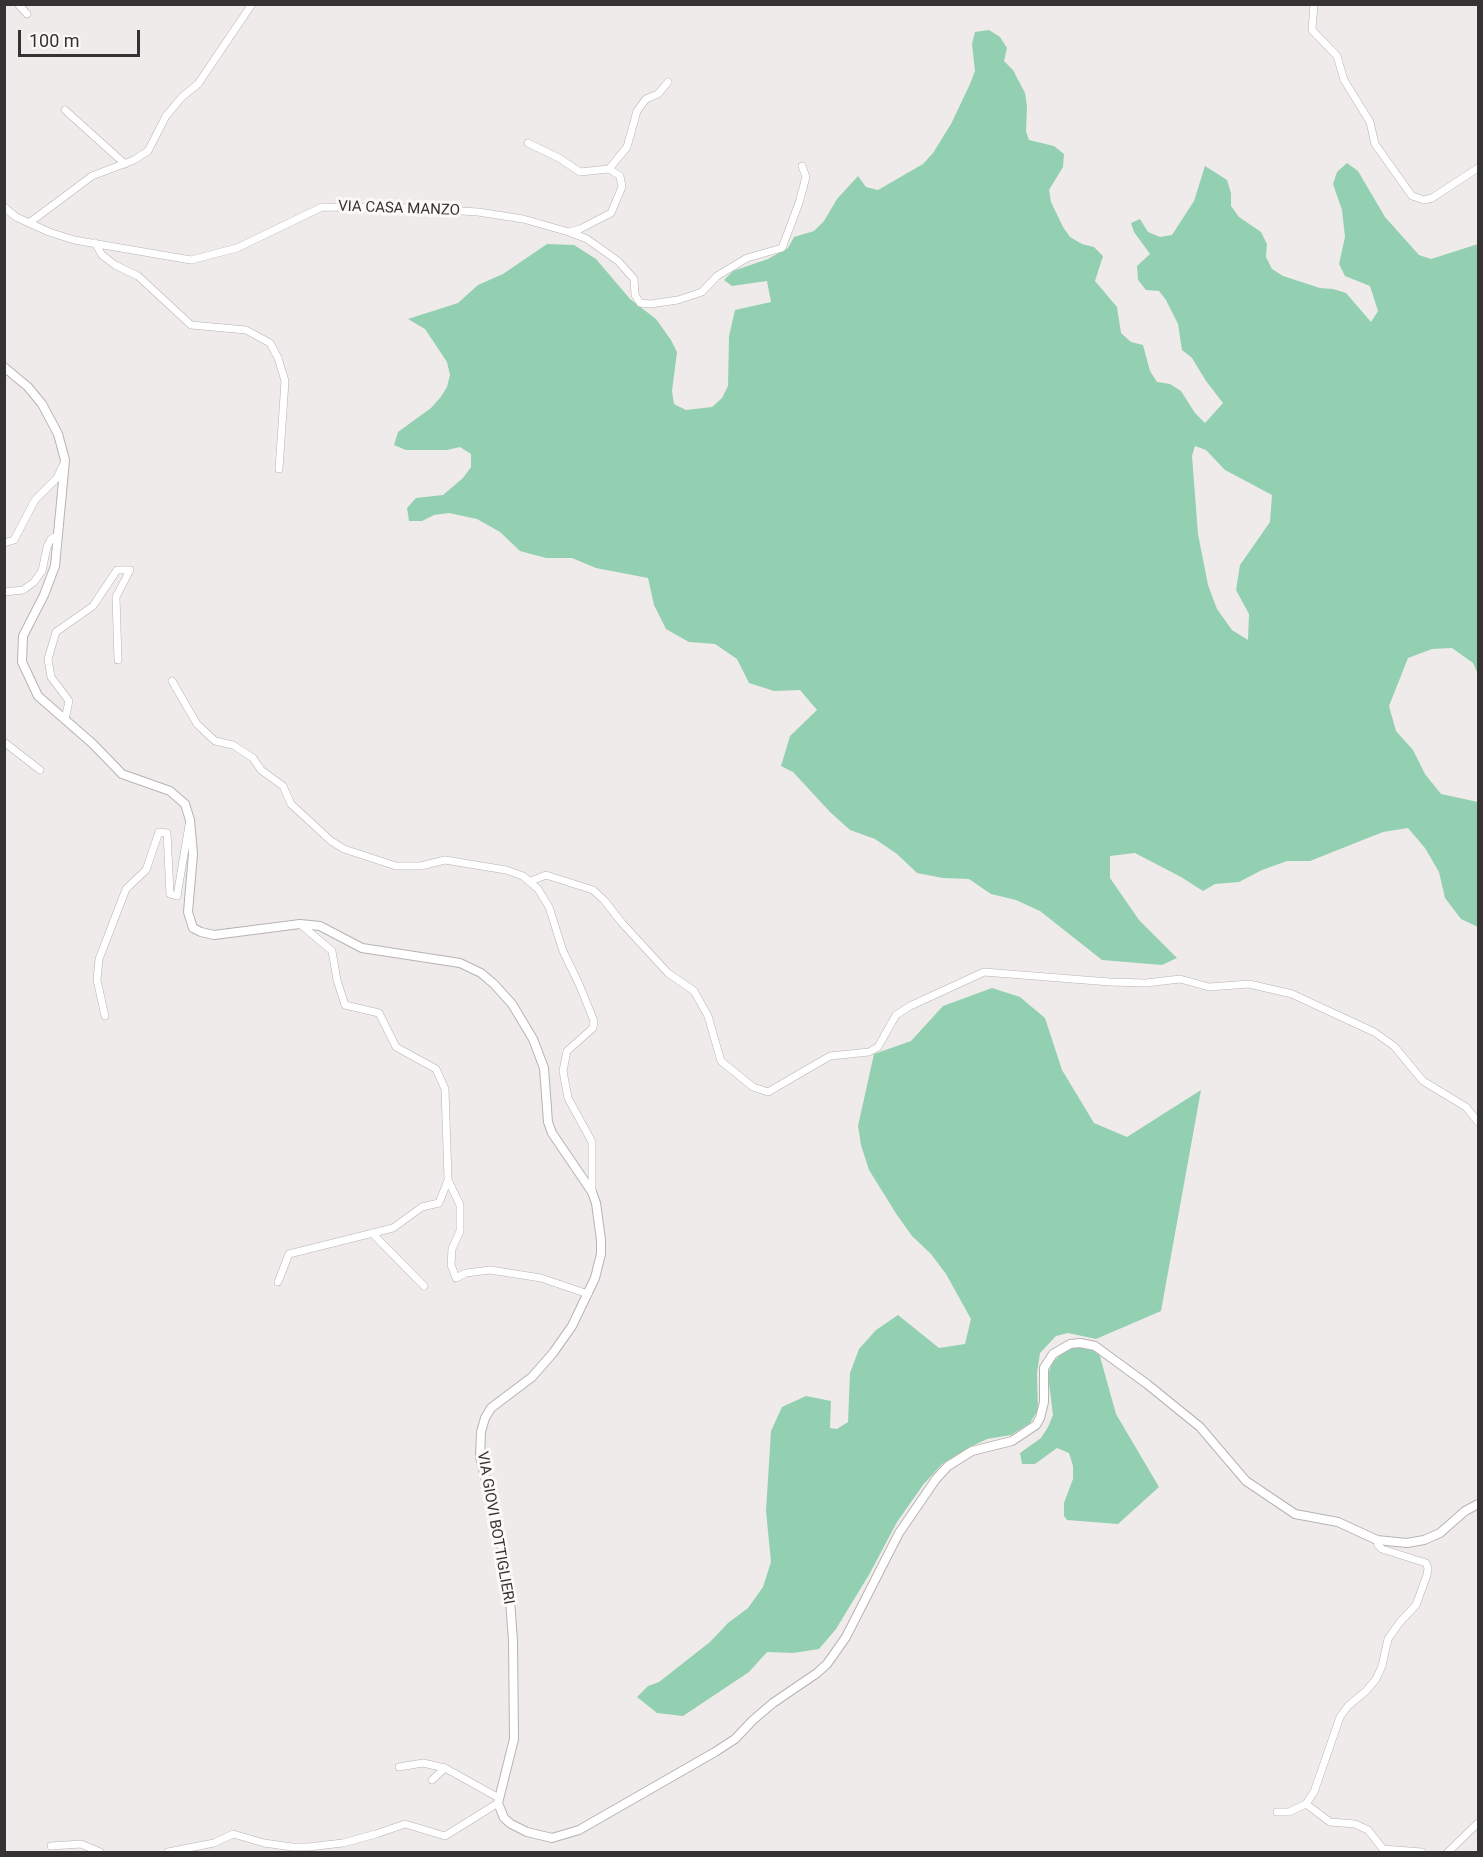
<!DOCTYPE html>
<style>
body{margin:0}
#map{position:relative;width:1483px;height:1857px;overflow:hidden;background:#efebea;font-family:Roboto,sans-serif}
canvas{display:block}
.frame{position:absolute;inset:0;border:6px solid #343232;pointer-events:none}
.scale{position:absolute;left:18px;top:30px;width:122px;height:27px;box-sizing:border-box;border:3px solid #343232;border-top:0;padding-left:8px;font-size:18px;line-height:21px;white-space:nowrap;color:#343232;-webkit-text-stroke:4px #fcf9f7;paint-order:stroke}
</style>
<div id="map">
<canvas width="1483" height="1857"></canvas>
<div class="frame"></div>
<div class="scale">100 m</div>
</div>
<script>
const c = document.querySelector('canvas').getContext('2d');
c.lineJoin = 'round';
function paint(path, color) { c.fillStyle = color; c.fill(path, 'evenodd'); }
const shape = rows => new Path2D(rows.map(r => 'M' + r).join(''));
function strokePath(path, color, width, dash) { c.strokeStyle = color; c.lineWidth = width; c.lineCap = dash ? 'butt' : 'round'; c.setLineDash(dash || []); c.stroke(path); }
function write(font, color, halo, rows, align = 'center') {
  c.font = font + ' Roboto,sans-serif'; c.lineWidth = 6; c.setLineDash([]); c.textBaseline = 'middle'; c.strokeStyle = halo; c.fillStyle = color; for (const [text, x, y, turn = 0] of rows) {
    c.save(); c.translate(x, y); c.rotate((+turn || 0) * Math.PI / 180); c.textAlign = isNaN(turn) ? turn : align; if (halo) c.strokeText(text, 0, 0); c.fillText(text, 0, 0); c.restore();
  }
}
paint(shape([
 [989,30,1000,37,1007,48,1004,61,1013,70,1025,93,1027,106,1026,131,1029,140,1054,146,1064,154,1063,167,1049,190,1051,202,1063,227,1070,237,1082,244,1094,247,1103,256,1095,281,1117,307,1121,333,1131,342,1143,345,1150,371,1157,382,1170,384,1181,391,1195,413,1205,423,1223,403,1206,381,1192,358,1182,350,1178,324,1166,300,1159,291,1146,290,1138,280,1137,266,1150,254,1134,232,1131,223,1140,219,1148,232,1160,237,1172,235,1194,201,1205,166,1227,180,1231,193,1231,206,1239,217,1261,232,1267,244,1266,257,1272,269,1283,276,1320,288,1333,289,1346,293,1371,322,1378,311,1370,286,1345,276,1339,264,1345,237,1342,210,1333,184,1337,172,1347,163,1358,171,1385,217,1419,255,1431,259,1478,244,1478,674,1473,663,1452,648,1432,649,1408,658,1389,706,1396,731,1413,750,1425,774,1441,794,1478,802,1478,927,1461,919,1445,898,1439,872,1425,848,1408,828,1383,832,1310,861,1287,861,1262,870,1239,882,1215,884,1203,891,1181,877,1135,853,1110,856,1110,878,1139,920,1177,958,1162,965,1102,960,1040,911,1016,900,991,894,969,879,943,878,917,873,897,854,875,839,850,830,830,812,793,772,781,766,790,736,817,710,800,690,774,691,749,683,737,659,715,644,689,642,666,629,654,605,648,578,596,568,572,558,546,558,520,551,500,532,477,519,449,513,434,515,422,521,409,521,407,508,416,498,443,495,463,478,471,467,471,454,460,447,447,450,406,450,394,445,398,432,431,408,440,398,447,387,450,375,447,362,425,329,408,319,458,303,478,285,503,274,547,244,574,245,596,259,630,299,656,319,671,340,677,352,672,391,674,404,686,410,712,407,722,398,728,386,729,336,735,310,771,302,767,281,732,286,724,280,733,271,768,259,788,248,794,237,814,231,824,221,837,199,858,176,866,187,878,190,923,164,933,153,951,124,970,84,975,71,972,44,975,32],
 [1195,446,1206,450,1225,470,1272,495,1270,522,1240,565,1236,590,1249,614,1248,640,1232,630,1217,609,1208,585,1198,534,1192,456],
 [992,988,1020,997,1045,1018,1062,1070,1094,1123,1127,1137,1201,1090,1161,1311,1096,1339,1068,1333,1056,1336,1040,1353,1037,1373,1038,1410,1030,1423,1011,1435,987,1439,970,1447,942,1464,923,1485,897,1522,870,1573,836,1629,819,1649,793,1653,767,1652,749,1672,683,1716,657,1713,637,1697,648,1686,659,1682,710,1642,728,1623,748,1608,763,1587,771,1562,766,1511,771,1431,782,1407,806,1396,831,1401,830,1428,837,1429,848,1422,850,1373,859,1349,876,1330,898,1315,939,1348,965,1344,971,1319,946,1274,931,1254,912,1236,897,1215,869,1170,861,1145,858,1126,874,1054,911,1041,943,1006],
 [1086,1347,1099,1353,1116,1414,1159,1487,1118,1524,1067,1520,1064,1516,1064,1503,1073,1479,1073,1466,1069,1453,1057,1448,1035,1464,1022,1464,1020,1453,1041,1438,1048,1427,1053,1415,1048,1375,1052,1363,1061,1354,1073,1348]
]), '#93d0b1');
const minor = shape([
 [18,4,27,14],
 [1314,4,1312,30,1337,56,1344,80,1370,122,1375,144,1412,196,1424,200,1432,198,1478,168],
 [65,110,125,164],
 [528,143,559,158,580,172,609,169,627,147,637,111,646,99,658,94,668,82],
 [4,207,16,217,49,232,74,240,191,260,237,248,322,207,411,208,478,212,523,219,569,232,587,239,618,261,634,279,635,295,640,303,650,304,678,300,702,292,717,276,747,258,782,248,799,203,806,177,802,166],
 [29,223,92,176,134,160,148,151,166,116,182,97,198,84,252,4],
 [569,232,580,229,611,213,622,187,620,176,609,169],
 [95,243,102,255,115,265,138,276,191,325,246,330,270,343,278,358,285,381,279,469],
 [4,543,14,540,35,500,57,478,63,465],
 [4,592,23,590,34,582,42,571,47,547,51,539,57,536],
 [172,681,197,724,215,741,233,745,253,758,261,770,283,786,291,804,331,841,344,849,396,866,421,866,445,860,506,870,523,876,538,889,549,907,563,951,579,984,594,1021,593,1028,567,1051,563,1071,568,1098,592,1142,592,1192],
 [65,719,69,701,51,677,48,659,56,632,93,606,117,570,130,570,116,597,118,660],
 [4,742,40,770],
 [531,881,546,875,593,890,604,900,622,923,668,973,694,991,708,1016,721,1061,753,1087,768,1092,830,1056,869,1052,878,1047,896,1015,910,1006,984,972,1110,982,1146,983,1180,979,1209,987,1249,984,1292,994,1374,1032,1394,1046,1423,1081,1466,1107,1478,1122],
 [105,1016,97,980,99,959,126,889,146,870,159,832,167,833,170,894,177,896,189,825],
 [448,1180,460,1205,460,1231,452,1249,451,1265,456,1278,466,1273,490,1270,541,1278,588,1294],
 [372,1233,424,1286],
 [278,1282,289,1254,393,1228,422,1207,439,1203,448,1180,445,1089,436,1069,396,1047,379,1013,345,1005,337,980,332,951,300,924],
 [1377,1540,1378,1545,1382,1549,1426,1563,1428,1568,1427,1575,1416,1605,1400,1622,1388,1639,1382,1666,1376,1679,1366,1691,1348,1706,1340,1717,1314,1792,1306,1804,1330,1822,1355,1824,1368,1830,1383,1849,1422,1852],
 [399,1767,423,1763,445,1768,499,1798],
 [432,1780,445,1768],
 [1277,1812,1289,1812,1306,1804],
 [51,1846,81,1844,100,1852],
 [168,1852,214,1843,233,1834,264,1843,292,1847,308,1847,343,1843,376,1834,405,1824,445,1836,498,1803],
 [1448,1852,1478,1823]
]);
const tertiary = shape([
 [4,367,28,387,42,404,58,434,65,460,55,566,44,595,23,636,22,662,38,696,93,744,122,774,170,791,185,804,190,820,193,854,188,912,193,928,201,932,214,935,300,924,320,926,362,948,460,963,481,973,494,984,512,1004,533,1039,544,1068,548,1122,552,1133,592,1192,596,1203,601,1240,601,1254,595,1278,572,1326,553,1353,532,1377,491,1408,485,1418,481,1432,480,1457,500,1537,510,1600,513,1641,514,1739,498,1803,504,1818,511,1824,527,1832,552,1838,579,1830,715,1752,735,1739,753,1720,773,1703,817,1673,827,1664,846,1637,899,1533,936,1479,948,1466,972,1451,1012,1441,1036,1425,1040,1418,1044,1402,1044,1368,1053,1354,1070,1344,1080,1343,1095,1346,1147,1384,1200,1427,1246,1481,1295,1514,1338,1522,1377,1540,1407,1543,1424,1540,1440,1533,1465,1511,1478,1504]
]);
strokePath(minor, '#b7b3b2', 8);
strokePath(tertiary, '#b7b3b2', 10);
strokePath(minor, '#fff', 7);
strokePath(tertiary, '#fff', 8);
write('15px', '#343232', '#fcf9f7', [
 ["VIA CASA MANZO",399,209,2],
 ["VIA GIOVI BOTTIGLIERI",495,1528,80]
]);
</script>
